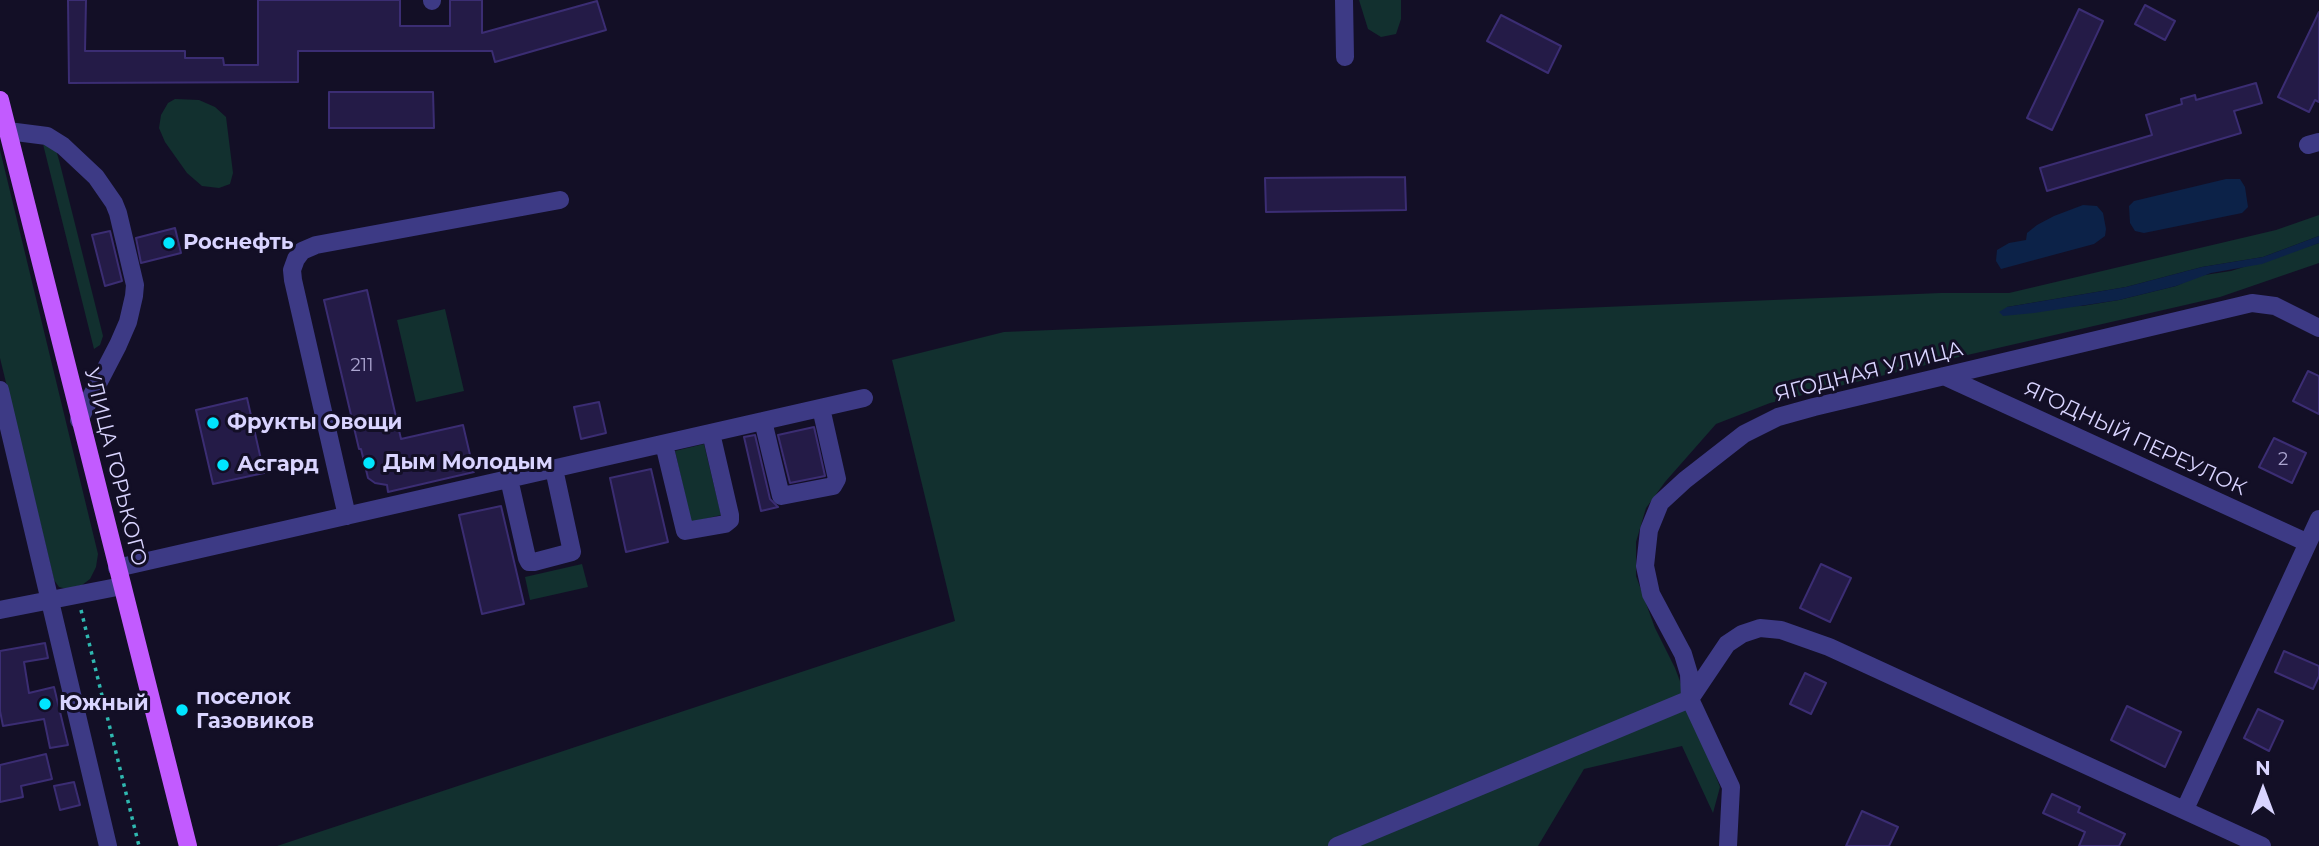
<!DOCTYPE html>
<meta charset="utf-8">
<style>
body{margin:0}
#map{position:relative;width:2319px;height:846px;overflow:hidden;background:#130f26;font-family:Montserrat,sans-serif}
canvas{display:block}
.north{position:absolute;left:2228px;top:755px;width:70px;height:70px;-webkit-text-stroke:5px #130f26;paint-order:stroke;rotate:0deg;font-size:19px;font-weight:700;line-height:28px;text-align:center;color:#d9d4ff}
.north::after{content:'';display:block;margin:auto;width:24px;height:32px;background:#d9d4ff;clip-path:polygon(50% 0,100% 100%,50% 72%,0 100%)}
</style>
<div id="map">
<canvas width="2319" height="846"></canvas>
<div class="north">N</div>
</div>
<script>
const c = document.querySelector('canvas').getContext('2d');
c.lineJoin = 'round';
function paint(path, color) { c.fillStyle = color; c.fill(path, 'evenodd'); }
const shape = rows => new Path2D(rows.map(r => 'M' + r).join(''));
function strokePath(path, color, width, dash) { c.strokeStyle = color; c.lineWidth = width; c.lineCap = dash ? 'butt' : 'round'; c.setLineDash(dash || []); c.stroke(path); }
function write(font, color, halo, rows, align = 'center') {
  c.font = font + ' Montserrat,sans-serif'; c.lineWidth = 6; c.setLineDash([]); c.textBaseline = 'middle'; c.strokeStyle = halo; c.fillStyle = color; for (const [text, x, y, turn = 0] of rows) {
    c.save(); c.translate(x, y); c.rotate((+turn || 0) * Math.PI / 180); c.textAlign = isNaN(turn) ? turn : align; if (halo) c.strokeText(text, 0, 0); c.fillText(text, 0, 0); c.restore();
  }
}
paint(shape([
 [1359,0,1401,0,1401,19,1396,34,1381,37,1368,29],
 [175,99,199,100,215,107,226,117,233,173,230,184,219,188,202,186,187,173,165,142,159,128,161,115,168,103],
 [43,144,55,147,59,160,103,336,100,345,94,349],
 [0,150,98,554,96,567,90,579,82,585,67,589,59,587,54,580,0,358],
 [2319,215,2319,236,2263,257,2202,267,2126,287,2007,307,2082,306,2119,300,2176,286,2198,276,2231,271,2319,243,2319,263,2220,297,1963,356,1770,403,1716,424,1665,482,1646,508,1636,542,1636,576,1655,628,1675,668,1720,787,1713,813,1682,746,1584,769,1538,846,277,846,955,621,892,360,1004,332,1941,293,2009,293,2276,230],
 [445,309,464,391,416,402,397,320],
 [704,444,721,515,691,522,675,451],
 [582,564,588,587,530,600,525,577]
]), '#12302f');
paint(shape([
 [2226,179,2240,179,2245,187,2248,207,2242,213,2144,233,2135,231,2130,223,2129,206,2134,201],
 [2083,205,2097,206,2103,213,2106,229,2105,236,2094,244,2001,269,1996,261,1997,250,2009,243,2026,240,2027,233,2037,225,2054,216],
 [2319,236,2319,243,2262,264,2211,273,2176,286,2119,300,2034,313,2003,316,1999,312,2007,307,2126,287,2202,267,2263,257]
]), '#0c2248');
const building = shape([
 [68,0,86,0,85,51,185,51,185,58,223,58,224,65,258,65,258,0,400,0,400,26,450,26,450,0,482,0,482,33,597,1,606,30,495,62,492,51,298,51,298,82,69,83,68,0],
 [2145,5,2175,21,2165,40,2135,24,2145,5],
 [2079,9,2103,21,2052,130,2027,118,2079,9],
 [2319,12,2319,102,2315,100,2309,112,2278,97,2319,12],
 [1501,15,1561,46,1548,73,1487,41,1501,15],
 [2256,83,2262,103,2234,111,2241,133,2047,191,2040,168,2152,135,2146,115,2182,104,2181,99,2195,95,2196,100,2256,83],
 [329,92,433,92,434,128,329,128,329,92],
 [1405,177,1406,210,1266,212,1265,178,1405,177],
 [175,228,181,253,141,263,136,238,175,228],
 [110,231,122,281,105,286,92,235,110,231],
 [367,290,401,439,463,425,474,472,388,492,387,485,375,483,368,478,361,449,359,449,324,300,367,290],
 [2308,371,2319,376,2319,414,2293,401,2308,371],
 [247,398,264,473,213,484,196,410,247,398],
 [599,402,606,433,581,439,574,407,599,402],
 [814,427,825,476,790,483,778,435,814,427],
 [755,435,770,499,778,507,761,511,744,437,755,435],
 [2274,438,2306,453,2292,483,2259,467,2274,438],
 [651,469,668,542,626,552,610,478,651,469],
 [501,506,524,604,482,614,459,515,501,506],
 [1821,564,1851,578,1830,622,1800,608,1821,564],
 [45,643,48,658,24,662,29,693,54,687,68,745,50,748,44,719,3,726,0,711,0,651,45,643],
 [2284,651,2319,666,2319,676,2313,689,2275,672,2284,651],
 [1805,673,1826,683,1811,714,1790,704,1805,673],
 [2127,706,2181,732,2165,767,2111,740,2127,706],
 [2258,709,2283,721,2269,751,2244,738,2258,709],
 [46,754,52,779,21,786,23,797,0,802,0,765,46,754],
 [74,782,80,805,60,810,54,786,74,782],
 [2052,794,2080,807,2078,812,2125,834,2119,846,2079,846,2085,832,2043,813,2052,794],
 [1862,811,1898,827,1889,846,1846,846,1862,811]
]);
paint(building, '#241b47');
strokePath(building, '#3b2d73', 2);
strokePath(shape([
 [81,610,139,846]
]), '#2fb8b0', 3.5, [3.5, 5]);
strokePath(shape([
 [432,0,432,1],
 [1344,0,1345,57],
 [8,131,47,136,63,146,96,177,114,203,118,213,135,285,134,296,128,322,118,345,79,420],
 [2308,145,2319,142],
 [1944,376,2308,543],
 [0,390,108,846],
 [763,421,781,496,833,486,837,479,821,408],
 [664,444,685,531,725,524,730,520,730,515,711,433],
 [509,479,527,558,529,562,534,562,572,552,554,469],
 [347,516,293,280,292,270,296,259,302,251,316,245,560,200],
 [117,568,864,398],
 [0,610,122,586],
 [2185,809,2319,519],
 [1337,846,1690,699,1689,674,1683,654,1651,594,1645,566,1649,530,1660,503,1685,480,1744,434,1778,417,1814,407,2252,303,2275,306,2319,328],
 [1728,846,1731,787,1690,699,1727,644,1742,634,1760,628,1781,630,1829,647,2262,846]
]), '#3d3a85', 18);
strokePath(shape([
 [0,100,188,846]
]), '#c25bff', 18);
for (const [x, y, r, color] of [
 [169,243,7,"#00e5ff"],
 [213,423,7,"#00e5ff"],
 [369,463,7,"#00e5ff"],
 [223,465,7,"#00e5ff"],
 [45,704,7,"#00e5ff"],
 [182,710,7,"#00e5ff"]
]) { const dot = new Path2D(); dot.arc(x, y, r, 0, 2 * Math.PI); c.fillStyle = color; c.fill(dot); strokePath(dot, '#130f26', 2.5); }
write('18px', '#aca6d1', null, [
 ["211",362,366],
 ["2",2283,460]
]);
write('bold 21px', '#d9d4ff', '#130f26', [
 ["Роснефть",183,243],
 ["Фрукты Овощи",227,423],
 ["Дым Молодым",383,463],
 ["Асгард",237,465],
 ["поселок",196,698],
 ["Газовиков",196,722],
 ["Южный",59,704]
], 'left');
write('21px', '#d9d4ff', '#130f26', [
 ["ЯГОДНАЯ УЛИЦА",1869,372,-14],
 ["ЯГОДНЫЙ ПЕРЕУЛОК",2135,439,25],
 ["УЛИЦА ГОРЬКОГО",115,467,76]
]);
</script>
